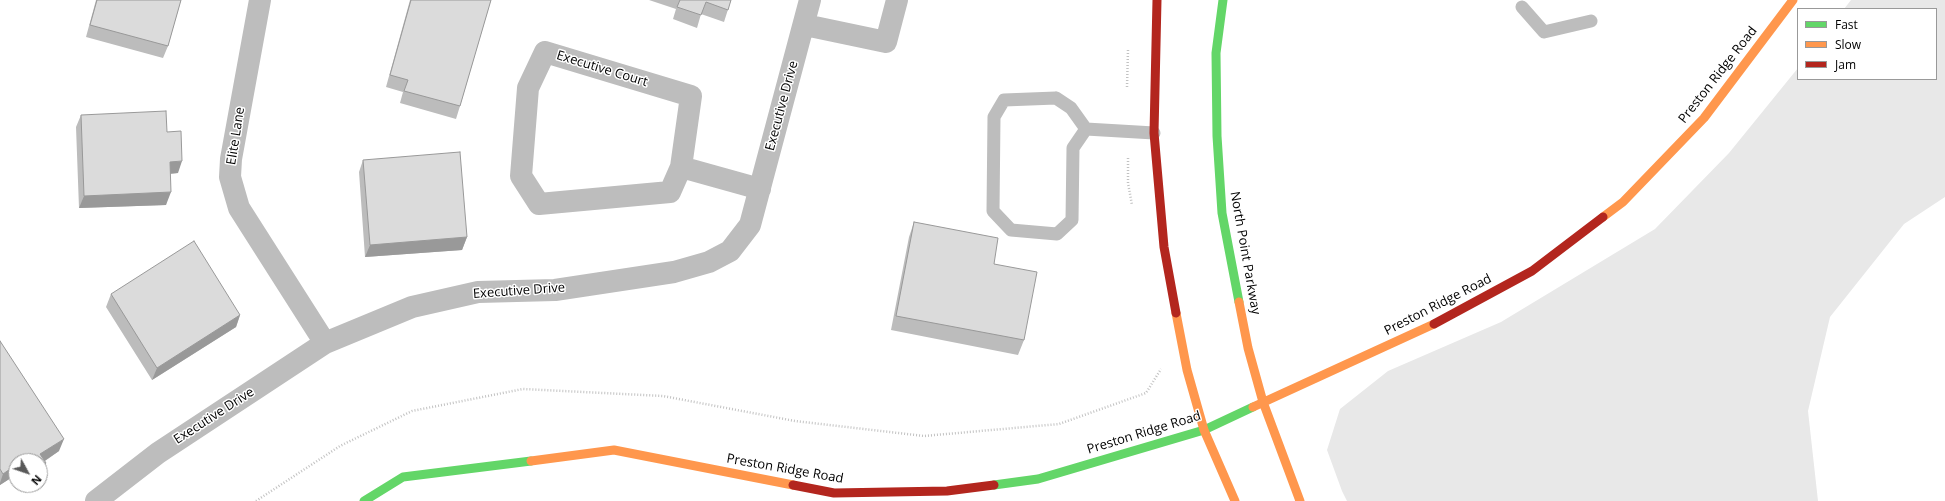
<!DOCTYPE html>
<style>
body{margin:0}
#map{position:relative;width:1945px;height:501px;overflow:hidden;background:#fff;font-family:"Open Sans",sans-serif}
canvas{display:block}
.legend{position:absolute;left:1797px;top:8px;width:140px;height:72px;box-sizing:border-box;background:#fff;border:1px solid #999;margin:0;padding:5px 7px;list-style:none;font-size:12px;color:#000}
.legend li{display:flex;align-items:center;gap:8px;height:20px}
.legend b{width:20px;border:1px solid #999}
.north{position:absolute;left:8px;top:453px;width:40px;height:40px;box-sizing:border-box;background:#fff;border:1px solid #999;border-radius:50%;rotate:130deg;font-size:11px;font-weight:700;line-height:16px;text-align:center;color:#000}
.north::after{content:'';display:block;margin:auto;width:14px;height:18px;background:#595959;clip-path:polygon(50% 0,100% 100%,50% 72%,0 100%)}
</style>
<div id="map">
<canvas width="1945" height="501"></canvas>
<ul class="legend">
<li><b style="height:5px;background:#63d668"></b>Fast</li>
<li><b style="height:5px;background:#ff974d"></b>Slow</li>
<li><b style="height:5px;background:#b3261e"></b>Jam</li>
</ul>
<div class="north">N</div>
</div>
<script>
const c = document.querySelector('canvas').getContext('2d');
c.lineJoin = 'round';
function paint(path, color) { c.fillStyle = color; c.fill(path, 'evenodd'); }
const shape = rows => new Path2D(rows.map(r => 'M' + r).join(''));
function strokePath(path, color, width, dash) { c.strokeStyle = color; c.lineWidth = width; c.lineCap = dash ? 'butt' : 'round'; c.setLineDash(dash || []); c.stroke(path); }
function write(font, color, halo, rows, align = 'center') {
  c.font = font + ' "Open Sans",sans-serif'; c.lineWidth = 3; c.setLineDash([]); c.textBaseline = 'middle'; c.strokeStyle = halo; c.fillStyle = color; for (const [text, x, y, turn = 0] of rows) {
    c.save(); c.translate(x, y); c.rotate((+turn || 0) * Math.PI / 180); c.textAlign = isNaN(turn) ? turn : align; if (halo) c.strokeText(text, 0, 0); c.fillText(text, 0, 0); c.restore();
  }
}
paint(shape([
 [1851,0,1945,0,1945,197,1904,224,1830,317,1808,411,1818,501,1347,501,1342,491,1327,450,1340,409,1388,371,1501,322,1655,229,1729,153,1798,68,1798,79,1936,79,1936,9,1844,9]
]), '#e8e8e8');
strokePath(shape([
 [1127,87,1128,50],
 [1128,158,1128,183,1132,205],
 [256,501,340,446,412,411,523,389,663,396,795,421,924,436,1059,424,1146,393,1161,369]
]), '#c2c2c2', 2.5, [1, 2]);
strokePath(shape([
 [1522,7,1544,32,1591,21],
 [1056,98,1071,108,1086,129,1073,148,1072,220,1057,234,1011,230,993,211,994,117,1004,100,1056,98],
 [1086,129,1154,133]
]), '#bdbdbd', 13);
strokePath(shape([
 [260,0,231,159,230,177,239,208,325,343],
 [805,25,886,42,897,0],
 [545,52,691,96,681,167,670,192,539,204,521,176,528,88,545,52],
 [681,167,760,189],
 [96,501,158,453,325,343,412,307,478,292,555,290,674,272,709,262,730,251,750,225,810,0]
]), '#bdbdbd', 22);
strokePath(shape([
 [1223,0,1216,53,1217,136,1222,213,1239,302],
 [994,485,1038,479,1204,430,1253,407],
 [364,501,403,477,531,461]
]), '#63d668', 9);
strokePath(shape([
 [1603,217,1623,202,1704,118,1793,0],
 [1239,302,1248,348,1263,402,1300,501],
 [1176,313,1187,370,1204,430,1235,501],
 [1253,407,1434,324],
 [531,461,614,450,793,485]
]), '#ff974d', 9);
strokePath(shape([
 [1157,0,1154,133,1164,247,1176,313],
 [1434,324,1532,271,1603,217],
 [793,485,834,493,947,491,994,485]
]), '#b3261e', 9);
paint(shape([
 [96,0,181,0,168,46,163,58,86,37],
 [410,0,491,0,460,106,456,119,400,103,403,92,386,87],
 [649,0,731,0,724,22,701,14,697,28,673,19,676,9],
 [81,115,167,132,178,173,170,174,166,205,79,208,76,127],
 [363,160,467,237,462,250,365,257,359,172],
 [914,222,994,264,1024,340,1018,355,891,330,909,237],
 [111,294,240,315,236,327,152,380,106,307],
 [0,341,59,451,45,461,46,463,42,475,16,461,16,478,14,476,0,485]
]), '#bcbcbc');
paint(shape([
 [182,161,178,173,166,174,170,162],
 [171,192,166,205,79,208,84,196],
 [467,237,462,250,365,257,370,245],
 [240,315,236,327,152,380,157,368],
 [64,439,59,451,40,464,40,454],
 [46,463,42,475,40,476,40,467],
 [16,465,16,471,14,476,0,485,0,483,3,474]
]), '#999');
const building = shape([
 [97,0,181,0,168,46,90,25,97,0],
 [411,0,491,0,460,106,404,91,408,80,390,75,411,0],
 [680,0,731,0,728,10,706,2,701,15,677,7,680,0],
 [166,111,167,132,181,131,182,161,170,162,171,192,84,196,81,115,166,111],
 [460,152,467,237,370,245,363,160,460,152],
 [914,222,998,238,994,264,1037,272,1024,340,896,316,914,222],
 [194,241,240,315,157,368,111,294,194,241],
 [0,341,64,439,40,454,46,463,40,467,40,461,16,461,16,465,3,474,0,469,0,341]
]);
paint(building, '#dbdbdb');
strokePath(building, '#999', 1);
write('13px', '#000', '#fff', [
 ["Executive Court",602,69,17],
 ["Preston Ridge Road",1718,75,-52],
 ["Executive Drive",782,106,-75],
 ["Elite Lane",236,136,-81],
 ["North Point Parkway",1245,253,80],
 ["Executive Drive",519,291,-4],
 ["Preston Ridge Road",1438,305,-27],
 ["Executive Drive",214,416,-33],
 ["Preston Ridge Road",1144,433,-17],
 ["Preston Ridge Road",785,469,10]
]);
</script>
